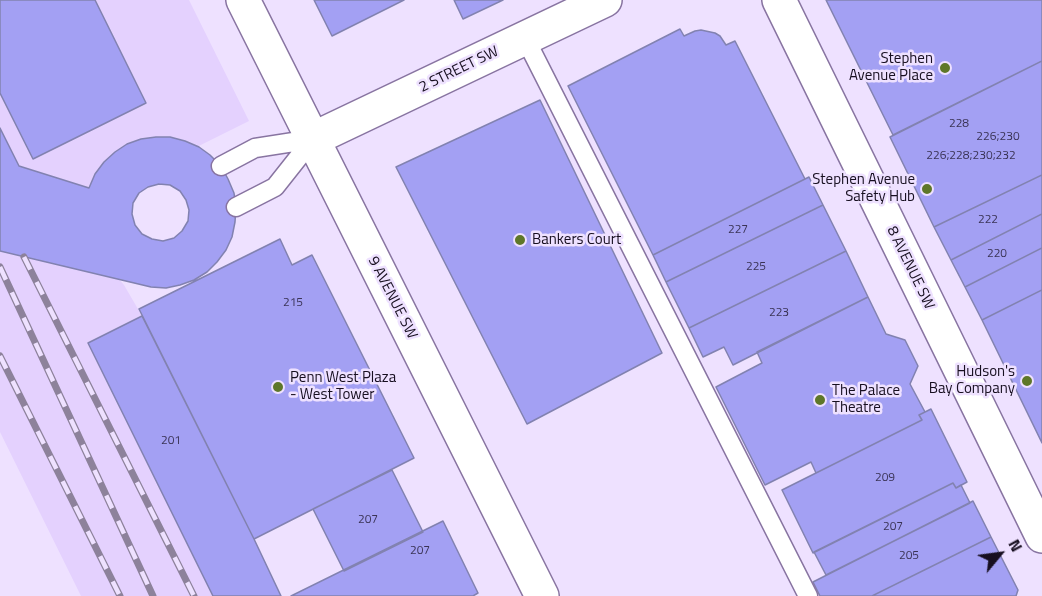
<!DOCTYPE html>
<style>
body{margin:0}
#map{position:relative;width:1042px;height:596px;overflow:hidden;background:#eee1ff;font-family:"Titillium Web",sans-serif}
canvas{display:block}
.north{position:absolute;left:970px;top:524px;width:60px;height:60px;-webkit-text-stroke:4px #eee1ff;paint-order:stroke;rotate:61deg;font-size:16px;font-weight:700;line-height:24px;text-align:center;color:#170f20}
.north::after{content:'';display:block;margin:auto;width:21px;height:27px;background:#170f20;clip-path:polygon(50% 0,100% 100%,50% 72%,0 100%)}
</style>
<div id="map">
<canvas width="1042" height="596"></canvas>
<div class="north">N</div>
</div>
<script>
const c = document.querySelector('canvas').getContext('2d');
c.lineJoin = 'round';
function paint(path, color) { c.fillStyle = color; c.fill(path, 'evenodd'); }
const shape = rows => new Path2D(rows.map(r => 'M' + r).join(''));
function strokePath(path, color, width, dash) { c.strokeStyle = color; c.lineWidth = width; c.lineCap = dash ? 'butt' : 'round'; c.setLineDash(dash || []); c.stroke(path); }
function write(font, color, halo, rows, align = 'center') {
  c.font = font + ' "Titillium Web",sans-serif'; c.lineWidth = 5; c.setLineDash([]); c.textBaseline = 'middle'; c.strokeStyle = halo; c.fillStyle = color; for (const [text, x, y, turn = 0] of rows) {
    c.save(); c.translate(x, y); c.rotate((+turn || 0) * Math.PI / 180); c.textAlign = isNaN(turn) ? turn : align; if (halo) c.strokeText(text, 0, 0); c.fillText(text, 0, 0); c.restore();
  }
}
paint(shape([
 [0,0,189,0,249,121,62,214,124,285,142,316,88,343,213,596,81,596,0,432]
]), '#e4d1fe');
const building = shape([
 [0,0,95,0,146,103,33,159,0,93,0,0],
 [314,0,404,0,332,36,314,0],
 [454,0,503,0,463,19,454,0],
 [826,0,1042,0,1042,61,893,135,826,0],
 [680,29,684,36,695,31,701,30,715,33,720,36,726,45,735,41,805,179,653,255,568,86,680,29],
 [1042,61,1042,175,934,227,890,137,1042,61],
 [540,100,662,353,527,424,396,167,540,100],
 [0,128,19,166,89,188,95,174,104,162,115,152,127,144,141,139,156,137,170,137,185,141,199,147,210,155,221,166,228,179,234,193,236,207,235,222,232,237,226,250,217,262,207,272,194,280,180,285,166,288,151,287,0,251,0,128],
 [159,184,170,185,180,191,186,200,189,210,188,221,182,231,174,238,163,241,152,239,142,234,135,225,132,214,133,203,139,193,148,187,159,184],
 [1042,175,1042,214,951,260,934,227,1042,175],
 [809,177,823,205,666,282,653,255,809,177],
 [823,205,846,251,689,328,666,282,823,205],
 [1042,214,1042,248,965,287,951,260,1042,214],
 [280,239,292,265,312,255,414,458,254,539,139,309,280,239],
 [1042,248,1042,290,982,320,965,287,1042,248],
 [846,251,868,297,733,365,724,347,703,357,689,328,846,251],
 [1042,290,1042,443,982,320,1042,290],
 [868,297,886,334,905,340,918,366,910,384,925,412,919,415,922,420,816,473,811,462,765,485,716,387,762,363,757,352,868,297],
 [142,316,254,539,281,596,213,596,88,343,142,316],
 [931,409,967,482,956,488,953,483,813,553,782,490,922,420,919,415,931,409],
 [392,470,423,532,344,571,313,509,392,470],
 [953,483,956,488,961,485,970,503,826,575,814,552,953,483],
 [973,501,991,537,872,596,820,596,813,582,973,501],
 [443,521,478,593,473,596,291,596,443,521],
 [991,537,1018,590,1016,596,872,596,991,537]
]);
paint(building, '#a3a0f3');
strokePath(building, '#8282b0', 1.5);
const lane = shape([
 [525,38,808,596],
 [221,166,255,148,313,139],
 [236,207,275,187,313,139]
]);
const street = shape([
 [779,0,1042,536],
 [313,139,605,0]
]);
const secondary = shape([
 [243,0,542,596]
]);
strokePath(lane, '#8874a1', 21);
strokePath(street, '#8874a1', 36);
strokePath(secondary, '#8874a1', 36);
strokePath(lane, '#fff', 18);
strokePath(street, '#fff', 33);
strokePath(secondary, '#fff', 33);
const rail = shape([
 [24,257,194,596],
 [0,267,153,596],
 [0,356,120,596]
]);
strokePath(rail, '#8d829b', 7);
strokePath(rail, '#eee1ff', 4.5, [14]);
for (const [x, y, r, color] of [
 [945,68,6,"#5e7729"],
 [927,189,6,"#5e7729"],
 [520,240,6,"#5e7729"],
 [1027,381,6,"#5e7729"],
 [278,387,6,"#5e7729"],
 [820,400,6,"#5e7729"]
]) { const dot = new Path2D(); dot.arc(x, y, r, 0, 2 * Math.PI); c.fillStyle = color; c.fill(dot); strokePath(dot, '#eee1ff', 2); }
write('12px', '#3a3355', null, [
 ["228",959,124],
 ["226;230",998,137],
 ["226;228;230;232",971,156],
 ["222",988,220],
 ["227",738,230],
 ["220",997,254],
 ["225",756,267],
 ["215",293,303],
 ["223",779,313],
 ["201",171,441],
 ["209",885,478],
 ["207",368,520],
 ["207",893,527],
 ["207",420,551],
 ["205",909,556]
]);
write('15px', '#170f20', '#eee1ff', [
 ["Stephen",933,59],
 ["Avenue Place",933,76],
 ["Stephen Avenue",915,180],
 ["Safety Hub",915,197],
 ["Bankers Court",532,240,"left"],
 ["Hudson's",1015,372],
 ["Bay Company",1015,389],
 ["Penn West Plaza",290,378,"left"],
 ["- West Tower",290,395,"left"],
 ["The Palace",832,391,"left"],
 ["Theatre",832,408,"left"]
], 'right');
write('15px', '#170f20', '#eee1ff', [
 ["2 STREET SW",459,70,-26],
 ["8 AVENUE SW",910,268,64],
 ["9 AVENUE SW",392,298,63]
]);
</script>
